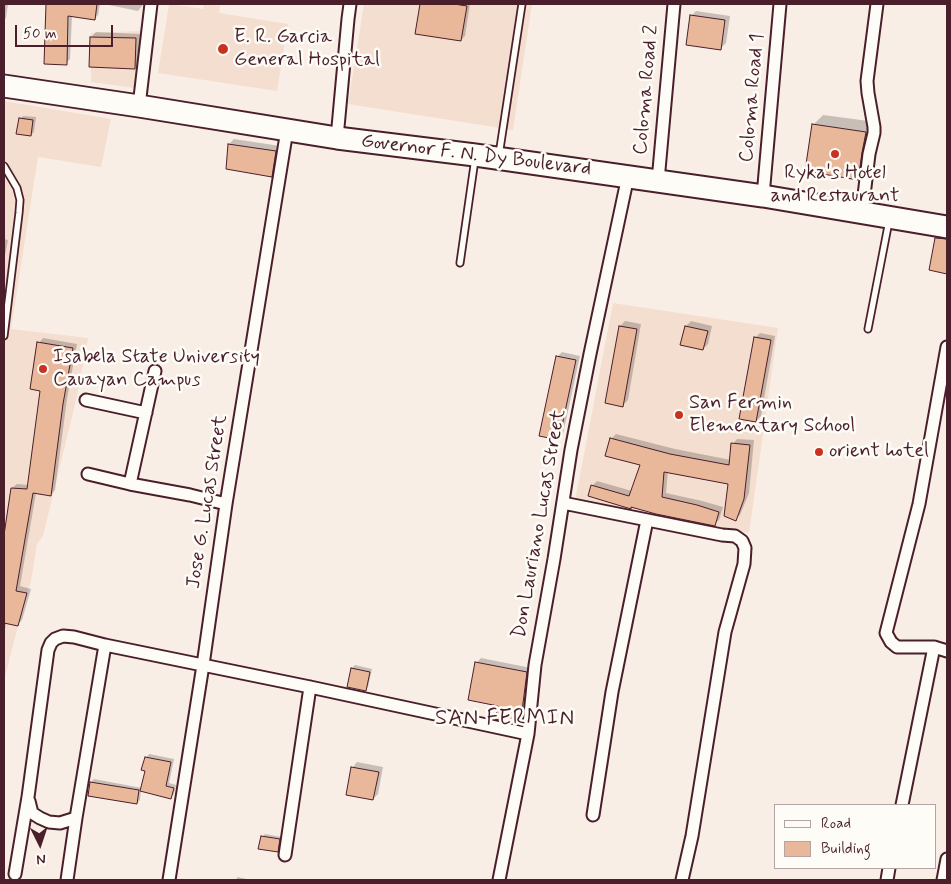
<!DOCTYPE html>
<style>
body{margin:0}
#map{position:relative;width:951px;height:884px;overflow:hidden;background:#f9eee5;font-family:Mynerve,sans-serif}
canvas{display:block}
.frame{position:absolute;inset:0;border:5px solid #4a1f2b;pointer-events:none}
.legend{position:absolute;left:774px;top:804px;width:162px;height:65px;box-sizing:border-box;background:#fdfcf7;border:1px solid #b5a4a5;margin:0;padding:6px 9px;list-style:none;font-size:15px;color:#4a1f2b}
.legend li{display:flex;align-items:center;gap:10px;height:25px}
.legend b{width:25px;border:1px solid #b5a4a5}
.north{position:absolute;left:15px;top:819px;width:50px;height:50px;-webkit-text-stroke:4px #fdfcf7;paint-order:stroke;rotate:176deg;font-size:14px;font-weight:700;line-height:20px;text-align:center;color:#4a1f2b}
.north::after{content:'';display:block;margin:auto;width:18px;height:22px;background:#4a1f2b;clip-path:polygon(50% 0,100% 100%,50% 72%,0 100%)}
.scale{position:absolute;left:15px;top:25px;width:98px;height:22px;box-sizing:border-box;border:2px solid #4a1f2b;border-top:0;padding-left:6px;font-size:15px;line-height:18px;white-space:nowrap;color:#4a1f2b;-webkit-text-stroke:4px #fdfcf7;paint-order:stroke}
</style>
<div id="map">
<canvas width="951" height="884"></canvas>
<div class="frame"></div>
<ul class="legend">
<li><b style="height:6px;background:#fdfcf7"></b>Road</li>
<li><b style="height:14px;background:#e9b89b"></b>Building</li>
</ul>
<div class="north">N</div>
<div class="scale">50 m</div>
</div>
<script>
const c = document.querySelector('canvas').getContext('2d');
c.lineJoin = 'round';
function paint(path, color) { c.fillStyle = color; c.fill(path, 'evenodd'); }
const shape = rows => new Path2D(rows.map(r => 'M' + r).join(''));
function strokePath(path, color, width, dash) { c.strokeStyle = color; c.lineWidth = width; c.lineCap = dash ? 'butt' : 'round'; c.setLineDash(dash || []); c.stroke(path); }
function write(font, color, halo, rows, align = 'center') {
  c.font = font + ' Mynerve,sans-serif'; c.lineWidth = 5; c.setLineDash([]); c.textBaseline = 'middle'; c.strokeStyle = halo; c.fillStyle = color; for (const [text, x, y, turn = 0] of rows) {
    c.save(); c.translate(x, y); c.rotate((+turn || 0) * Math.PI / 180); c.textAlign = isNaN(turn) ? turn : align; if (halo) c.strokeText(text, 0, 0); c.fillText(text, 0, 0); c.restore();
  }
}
paint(shape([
 [169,4,203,9,204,4,220,6,219,13,288,24,277,91,158,73],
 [364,4,532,4,513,130,348,104],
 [140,31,135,88,91,82,91,33],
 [4,101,111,119,101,167,38,157,11,329,88,338,76,400,43,536,37,544,31,581,24,602,4,681],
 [613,303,778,328,749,533,575,501]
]), '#f4decf');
paint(shape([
 [4,4,23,4,22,5,8,4,6,18,4,20],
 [48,4,100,4,98,15,94,19,72,16,70,59,66,63,45,63],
 [104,4,143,4,142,6,138,11],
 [421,4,470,4,465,36,461,40,417,33],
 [696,11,730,16,726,43,721,48,691,16],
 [96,32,140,34,140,62,135,67,91,37],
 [823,115,876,122,868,168,858,178,813,125],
 [23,116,36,117,34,132,31,135,20,119],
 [234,139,280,146,276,171,271,175,229,144],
 [941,233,947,234,947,273,930,269,936,238],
 [4,239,8,240,4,261],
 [625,321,641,324,628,400,623,405,620,326],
 [691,321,712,326,708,344,703,349,686,326],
 [760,333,775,336,761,416,756,421,755,338],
 [43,338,77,344,67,399,55,490,51,495,36,493,20,586,31,589,22,620,17,625,6,623,4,636,4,544,12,488,17,484,29,485,41,390,39,343],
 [562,352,580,356,563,434,558,439,557,357],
 [616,434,675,449,731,460,733,444,737,439,754,440,749,493,740,515,735,519,729,483,668,471,666,493,702,501,723,507,719,520,714,524,592,486,597,481,632,491,641,464,611,439],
 [481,658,531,668,526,705,521,709,519,709,518,717,513,722,500,705,476,663],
 [355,665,372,669,368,687,365,690,352,668],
 [149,754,174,759,169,783,176,785,174,794,171,797,141,790,140,800,137,803,91,782,94,779,142,788,146,770,146,758],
 [357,762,383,767,378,794,373,799,353,767],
 [265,834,282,837,280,848,277,851,262,837],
 [238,877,251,880,235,880]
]), '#0003');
const building = shape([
 [46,4,97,4,95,20,68,16,67,65,44,64,46,4],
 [420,4,454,4,467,6,461,41,415,34,420,4],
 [690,15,725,20,721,50,686,45,690,15],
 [90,37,136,38,135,69,89,67,90,37],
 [19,118,33,120,31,136,16,134,19,118],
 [812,124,866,132,862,153,858,180,805,171,812,124],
 [228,144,276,151,272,177,226,169,228,144],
 [935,238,947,239,947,274,929,270,935,238],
 [619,326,637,329,623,407,605,403,619,326],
 [685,326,708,331,703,350,680,345,685,326],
 [754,337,771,340,756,422,739,419,754,337],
 [37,342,73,348,63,404,51,496,33,493,16,591,27,593,18,626,4,623,4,535,11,488,27,489,40,391,30,389,37,342],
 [556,356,576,360,559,440,539,436,556,356],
 [610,438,670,454,729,465,731,443,750,445,744,499,736,521,724,516,728,484,664,472,662,497,697,505,719,512,715,526,656,514,631,507,631,509,588,496,591,485,629,496,640,465,605,456,610,438],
 [475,662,527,672,522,711,516,709,513,723,495,719,498,706,468,700,475,662],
 [351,668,370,672,366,691,347,687,351,668],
 [145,757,171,762,166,786,174,788,171,799,140,791,145,771,141,770,145,757],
 [351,767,379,772,373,800,346,795,351,767],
 [90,782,139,790,137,804,88,796,90,782],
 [261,836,280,839,278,852,258,849,261,836]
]);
paint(building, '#e9b89b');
strokePath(building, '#4a1f2b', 1);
const lane = shape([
 [499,155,522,4],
 [4,166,17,188,20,200,19,213,4,336],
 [460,263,475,159],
 [868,329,889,221]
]);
const street = shape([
 [139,106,151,4],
 [337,138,348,19,350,4],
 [658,181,674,4],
 [763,196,780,4],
 [862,212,869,154,874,133,874,127,868,93,867,81,877,4],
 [947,347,919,504,886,633,891,642,897,647,934,647,947,651],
 [86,400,146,413],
 [88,474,130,484,190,495,226,504],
 [130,484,155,371],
 [563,503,722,535,735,536,742,541,745,548,744,564,725,632,692,836,682,880],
 [29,801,32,813,40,818,49,822,60,823,76,818],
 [902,805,934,647],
 [593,815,612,692,647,520],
 [285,855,310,687],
 [15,874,28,797,48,650,51,643,55,639,63,636,74,637,105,645,310,687,528,734],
 [67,880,76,818,105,645],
 [169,880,203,665,226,504,287,130],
 [499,880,528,734,535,665,554,559,571,450,590,354,628,176],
 [887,880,889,868],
 [943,880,947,859]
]);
const highway = shape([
 [4,86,139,106,337,138,475,155,763,196,947,227]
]);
strokePath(lane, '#4a1f2b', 9);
strokePath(street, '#4a1f2b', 15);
strokePath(highway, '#4a1f2b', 25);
strokePath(lane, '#fdfcf7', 5.5);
strokePath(street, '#fdfcf7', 11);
strokePath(highway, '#fdfcf7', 21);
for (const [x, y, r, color] of [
 [223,49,6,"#c8321e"],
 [835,154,5,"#c8321e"],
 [43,369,5,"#c8321e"],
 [679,415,5,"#c8321e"],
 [819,452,5,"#c8321e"]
]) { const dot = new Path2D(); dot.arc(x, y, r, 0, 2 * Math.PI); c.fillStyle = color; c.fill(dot); strokePath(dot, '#fdfcf7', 2); }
write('20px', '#4a1f2b', '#fdfcf7', [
 ["E. R. Garcia",234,38],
 ["General Hospital",234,61],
 ["Ryka's Hotel",835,174,"center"],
 ["and Restaurant",835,197,"center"],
 ["Isabela State University",53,358],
 ["Cauayan Campus",53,381],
 ["San Fermin",689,404],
 ["Elementary School",689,427],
 ["orient hotel",829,452]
], 'left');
write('20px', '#4a1f2b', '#fdfcf7', [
 ["Coloma Road 2",647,90,-85],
 ["Coloma Road 1",753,98,-85],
 ["Governor F. N. Dy Boulevard",476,156,7],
 ["Jose G. Lucas Street",208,502,-81],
 ["Don Lauriano Lucas Street",540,524,-80]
]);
c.letterSpacing = '1px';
write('22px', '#4a1f2b', '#fdfcf7', [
 ["SAN FERMIN",505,719]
]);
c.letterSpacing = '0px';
</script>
